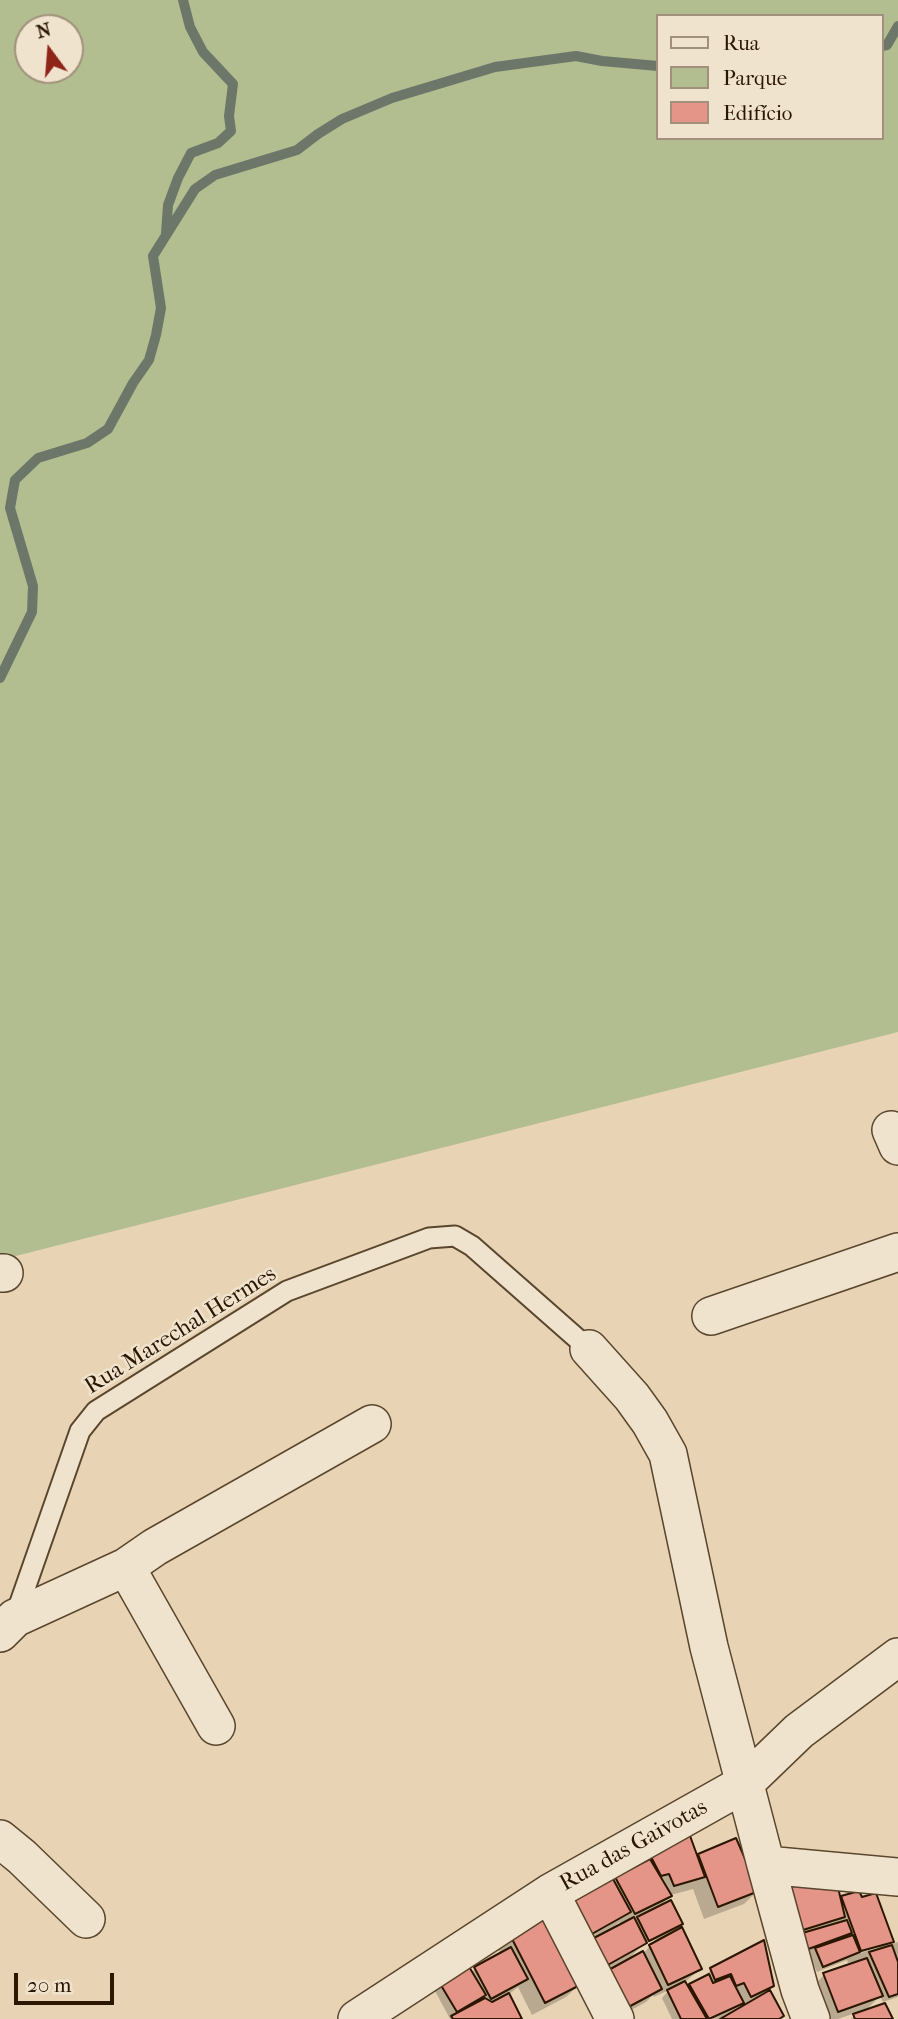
<!DOCTYPE html>
<meta charset="utf-8">
<style>
body{margin:0}
#map{position:relative;width:898px;height:2019px;overflow:hidden;background:#e8d4b4;font-family:"IM FELL French Canon",serif}
canvas{display:block}
.legend{position:absolute;left:656px;top:14px;width:228px;height:126px;box-sizing:border-box;background:#f0e3ce;border:2px solid #a1917c;margin:0;padding:9px 12px;list-style:none;font-size:21px;color:#2b1600}
.legend li{display:flex;align-items:center;gap:14px;height:35px}
.legend b{width:35px;border:2px solid #a1917c}
.north{position:absolute;left:14px;top:14px;width:70px;height:70px;box-sizing:border-box;background:#f0e3ce;border:2px solid #a1917c;border-radius:50%;rotate:344deg;font-size:19px;font-weight:700;line-height:28px;text-align:center;color:#2b1600}
.north::after{content:'';display:block;margin:auto;width:24px;height:32px;background:#8f2418;clip-path:polygon(50% 0,100% 100%,50% 72%,0 100%)}
.scale{position:absolute;left:14px;top:1973px;width:100px;height:32px;box-sizing:border-box;border:4px solid #2b1600;border-top:0;padding-left:9px;font-size:21px;line-height:24px;white-space:nowrap;color:#2b1600;-webkit-text-stroke:5px #f0e3ce;paint-order:stroke}
</style>
<div id="map">
<canvas width="898" height="2019"></canvas>
<ul class="legend">
<li><b style="height:9px;background:#f0e3ce"></b>Rua</li>
<li><b style="height:19px;background:#b2bd90"></b>Parque</li>
<li><b style="height:19px;background:#e49588"></b>Edifício</li>
</ul>
<div class="north">N</div>
<div class="scale">20 m</div>
</div>
<script>
const c = document.querySelector('canvas').getContext('2d');
c.lineJoin = 'round';
function paint(path, color) { c.fillStyle = color; c.fill(path, 'evenodd'); }
const shape = rows => new Path2D(rows.map(r => 'M' + r).join(''));
function strokePath(path, color, width, dash) { c.strokeStyle = color; c.lineWidth = width; c.lineCap = dash ? 'butt' : 'round'; c.setLineDash(dash || []); c.stroke(path); }
function write(font, color, halo, rows, align = 'center') {
  c.font = font + ' "IM FELL French Canon",serif'; c.lineWidth = 5; c.setLineDash([]); c.textBaseline = 'middle'; c.strokeStyle = halo; c.fillStyle = color; for (const [text, x, y, turn = 0] of rows) {
    c.save(); c.translate(x, y); c.rotate((+turn || 0) * Math.PI / 180); c.textAlign = isNaN(turn) ? turn : align; if (halo) c.strokeText(text, 0, 0); c.fillText(text, 0, 0); c.restore();
  }
}
paint(shape([
 [0,0,898,0,898,1032,0,1260],
 [658,16,882,16,882,138,658,138],
 [28,28,70,28,70,70,28,70]
]), '#b2bd90');
paint(shape([
 [736,1840,757,1891,744,1904,704,1919,693,1889,671,1895,659,1907,681,1924,671,1934,700,1969,684,1983,687,1988,700,1980,711,1970,763,1943,772,1985,762,1996,782,2016,779,2019,672,2019,662,1998,669,1990,654,1997,653,1995,646,2002,615,2019,596,1937,576,1947,613,1882,637,1868,650,1854,696,1856],
 [619,1922,621,1926,611,1930],
 [656,1939,643,1954,627,1961,642,1945],
 [858,1893,892,1941,886,1947,898,1942,898,1997,883,2002,880,1996,863,2013,891,2019,851,2019,858,2012,838,2019,823,2019,811,1988,824,1975,857,1964,856,1961,848,1963,847,1960,817,1972,808,1952,782,1922],
 [878,1944,878,1948,853,1955,852,1952],
 [510,1934,580,1984,566,1997,532,2015,518,1987,508,1995,520,2019,450,2019,434,1989,471,1972,501,1954,497,1947]
]), '#0003');
strokePath(shape([
 [882,46,887,45,898,26],
 [166,233,168,205,178,178,191,153,218,143,231,131,229,116,233,84,203,52,190,27,183,0],
 [0,678,32,612,33,586,10,508,15,480,38,458,87,443,108,429,133,383,149,360,156,335,161,308,153,256,195,189,215,175,297,150,318,134,342,119,392,98,495,67,576,56,602,61,658,66]
]), '#6c776a', 10);
const building = shape([
 [689,1833,705,1877,674,1886,669,1874,661,1876,649,1853,689,1833],
 [736,1838,759,1891,718,1907,698,1854,736,1838],
 [650,1859,672,1896,635,1914,615,1877,650,1859],
 [607,1868,631,1912,590,1935,564,1890,607,1868],
 [785,1878,836,1879,845,1917,803,1930,785,1878],
 [859,1891,862,1897,876,1893,894,1942,861,1951,841,1896,859,1891],
 [671,1900,683,1924,649,1941,637,1917,671,1900],
 [546,1914,582,1984,545,2003,509,1933,546,1914],
 [634,1917,647,1943,606,1966,592,1939,634,1917],
 [847,1920,852,1933,803,1951,799,1934,847,1920],
 [682,1927,702,1969,668,1985,649,1945,682,1927],
 [853,1935,860,1952,823,1967,815,1948,853,1935],
 [764,1940,774,1986,751,1997,744,1983,736,1986,731,1974,715,1980,710,1968,764,1940],
 [892,1945,898,1962,898,1994,889,1997,869,1952,892,1945],
 [511,1947,528,1979,491,1999,474,1967,511,1947],
 [643,1951,662,1989,623,2010,605,1972,643,1951],
 [867,1958,883,1996,838,2012,823,1973,867,1958],
 [468,1965,486,1995,457,2012,439,1982,468,1965],
 [709,1974,713,1983,730,1976,744,2003,709,2019,689,1984,709,1974],
 [685,1981,707,2019,681,2019,667,1990,685,1981],
 [770,1990,784,2016,779,2019,720,2019,770,1990],
 [509,1993,522,2019,453,2019,451,2016,485,1998,492,2002,509,1993],
 [885,2003,893,2019,855,2019,853,2014,885,2003]
]);
paint(building, '#e49588');
strokePath(building, '#2b1600', 2);
const service = shape([
 [15,1617,80,1431,96,1411,287,1291,429,1238,455,1236,472,1246,589,1349]
]);
const minor = shape([
 [891,1130,898,1146],
 [0,1273,4,1273],
 [711,1316,898,1252],
 [589,1349,632,1397,650,1422,668,1454,709,1647,766,1865,898,1877],
 [126,1567,216,1726],
 [0,1633,15,1618,126,1567,155,1547,372,1424],
 [0,1839,22,1857,86,1919],
 [766,1865,800,1990,811,2019],
 [550,1893,615,2019],
 [357,2019,550,1893,744,1784,799,1731,898,1657]
]);
strokePath(service, '#5a462d', 23);
strokePath(minor, '#5a462d', 40);
strokePath(service, '#f0e3ce', 19);
strokePath(minor, '#f0e3ce', 37);
write('23px', '#2b1600', '#f0e3ce', [
 ["Rua Marechal Hermes",181,1331,-32],
 ["Rua das Gaivotas",634,1846,-29]
]);
</script>
